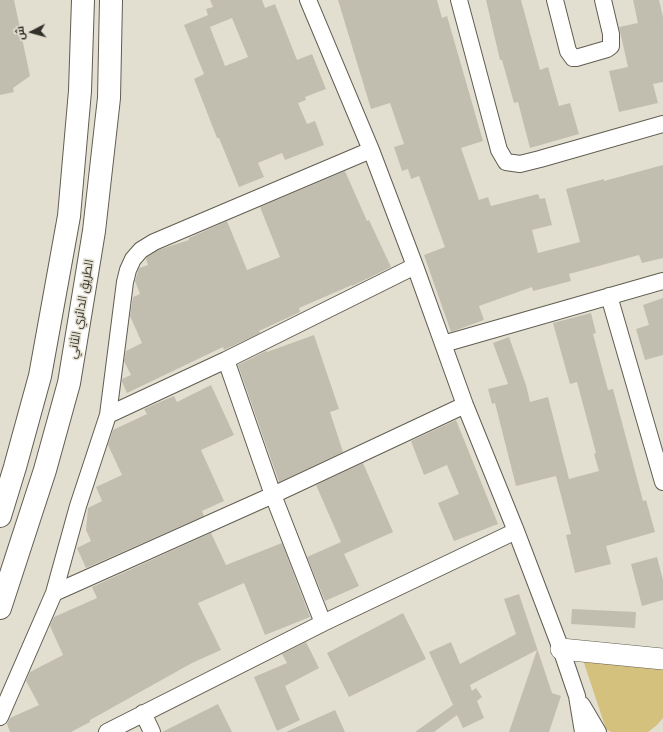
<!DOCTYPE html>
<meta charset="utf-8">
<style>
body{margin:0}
#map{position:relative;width:663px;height:732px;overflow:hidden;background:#e3dfd0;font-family:Cabin,Cairo,sans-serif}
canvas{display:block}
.north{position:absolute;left:12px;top:12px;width:40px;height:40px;-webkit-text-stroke:3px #e3dfd0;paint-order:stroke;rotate:264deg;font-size:11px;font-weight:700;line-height:16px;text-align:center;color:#32302a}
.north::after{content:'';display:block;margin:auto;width:14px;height:18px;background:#32302a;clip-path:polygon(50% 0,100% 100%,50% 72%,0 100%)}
</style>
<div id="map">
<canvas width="663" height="732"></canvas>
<div class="north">ش</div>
</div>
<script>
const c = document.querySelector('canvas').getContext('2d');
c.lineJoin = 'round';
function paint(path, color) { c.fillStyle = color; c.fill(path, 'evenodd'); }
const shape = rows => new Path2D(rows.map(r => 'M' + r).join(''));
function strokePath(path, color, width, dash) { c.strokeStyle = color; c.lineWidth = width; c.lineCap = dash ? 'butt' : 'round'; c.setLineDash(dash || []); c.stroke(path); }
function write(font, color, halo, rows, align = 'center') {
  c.font = font + ' Cabin,Cairo,sans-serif'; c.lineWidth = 3; c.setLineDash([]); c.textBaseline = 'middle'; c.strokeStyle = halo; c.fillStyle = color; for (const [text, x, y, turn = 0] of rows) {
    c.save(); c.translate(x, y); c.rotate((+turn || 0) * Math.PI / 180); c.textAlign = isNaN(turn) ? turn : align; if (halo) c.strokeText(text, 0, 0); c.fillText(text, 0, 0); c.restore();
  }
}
paint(shape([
 [581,654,663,662,663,718,657,725,648,732,611,732,606,729]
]), '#d5c17e');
paint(shape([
 [0,0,14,0,30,76,13,88,14,92,0,95],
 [210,0,262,0,265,8,275,4,297,60,312,54,326,89,305,97,306,100,298,103,307,124,315,121,324,145,285,160,282,153,258,163,264,177,239,187,219,138,217,138,194,79,204,74,184,25,208,15,206,9,213,7],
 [232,18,248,57,225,66,210,27],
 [338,0,437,0,442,18,447,16,483,141,461,148,479,200,488,197,491,206,538,194,540,199,545,198,552,225,532,230,538,253,580,242,566,189,604,179,604,181,663,165,663,258,642,263,639,255,569,274,571,281,533,291,532,287,479,306,484,320,451,332,424,255,445,247,419,176,411,179,408,169,402,171,394,147,404,144,390,103,371,109],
 [486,0,521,0,540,70,548,67,559,106,570,103,579,134,530,148,518,102,514,103,502,60,500,60],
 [633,0,659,0,663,17,663,82,653,84,658,103,619,112,609,71,628,67,619,27,638,23],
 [345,171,367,221,369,220,391,267,352,286,352,285,299,308,300,312,259,331,260,333,224,350,223,347,127,393,122,382,122,379,131,375,124,361,126,351,142,343,130,316,133,297,140,294,135,281,139,268,148,265,146,259,147,257,158,250,189,240,189,238,227,221,247,270,280,257,260,207],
 [663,298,663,355,645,360,636,329,649,325,643,305],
 [591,313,596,333,593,334,608,390,613,389,643,501,646,500,655,532,606,546,611,564,575,573,566,535,571,534,556,476,516,486,495,403,492,404,488,389,508,384,493,343,509,337,526,385,530,402,548,397,569,479,599,471,594,454,596,453,577,382,570,384,553,323],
 [314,335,339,409,330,412,343,452,279,482,238,365,266,351,267,352],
 [211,385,234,435,201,450,224,501,202,511,204,516,86,568,77,548,91,541,86,530,88,508,102,501,96,487,122,475,108,445,113,430,147,414,144,409,174,396,177,402],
 [456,420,498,524,454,541,438,503,459,494,447,465,424,475,411,441],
 [363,463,393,532,344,554,359,586,325,601,307,557,341,542,316,485],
 [211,533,226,565,282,543,310,617,265,635,244,583,198,603,221,650,192,663,90,720,90,722,71,732,10,732,7,724,10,718,39,705,26,681,30,672,63,655,50,626,54,617,97,598,92,587],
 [657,557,663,580,663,600,642,606,631,564],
 [519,594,552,693,561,696,549,732,509,732,537,650,470,685,472,691,476,688,482,697,477,701,484,718,463,728,457,715,434,732,415,732,453,705,429,652,451,642,460,664,516,634,504,599],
 [572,609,636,612,635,628,571,624],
 [403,613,426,659,349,697,327,653],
 [306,642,319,668,285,686,300,720,277,731,254,677,287,663,282,654],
 [218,704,232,732,162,732],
 [335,710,345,732,286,732]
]), '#c2beaf');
const minor = shape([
 [308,0,371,150,415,266,465,405,516,531,561,649,577,696,583,732],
 [459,0,499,150,506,162,520,164,540,159,663,124],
 [555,0,568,51,573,58,576,58,607,49,611,46,611,34,603,0],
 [609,296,663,482],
 [443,344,663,281],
 [226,360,273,495,323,623],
 [108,415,226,360,415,266],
 [54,593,273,495,465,405],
 [582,705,598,732],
 [143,713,152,732],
 [0,717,54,593,78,506,108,415,125,282,128,270,133,259,141,250,154,242,371,150],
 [107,732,323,623,516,531]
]);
const major = shape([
 [561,649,663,659]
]);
const highway = shape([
 [0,516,15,467,40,376,69,216,80,91,83,0],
 [0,608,45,470,69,383,94,231,109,98,111,0]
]);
strokePath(minor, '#615d50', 18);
strokePath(major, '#615d50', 22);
strokePath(highway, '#615d50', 24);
strokePath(minor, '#fff', 16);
strokePath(major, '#fff', 21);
strokePath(highway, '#fff', 22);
write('12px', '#32302a', '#e3dfd0', [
 ["الطريق الدائري الثاني",81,309,-80]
]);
</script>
